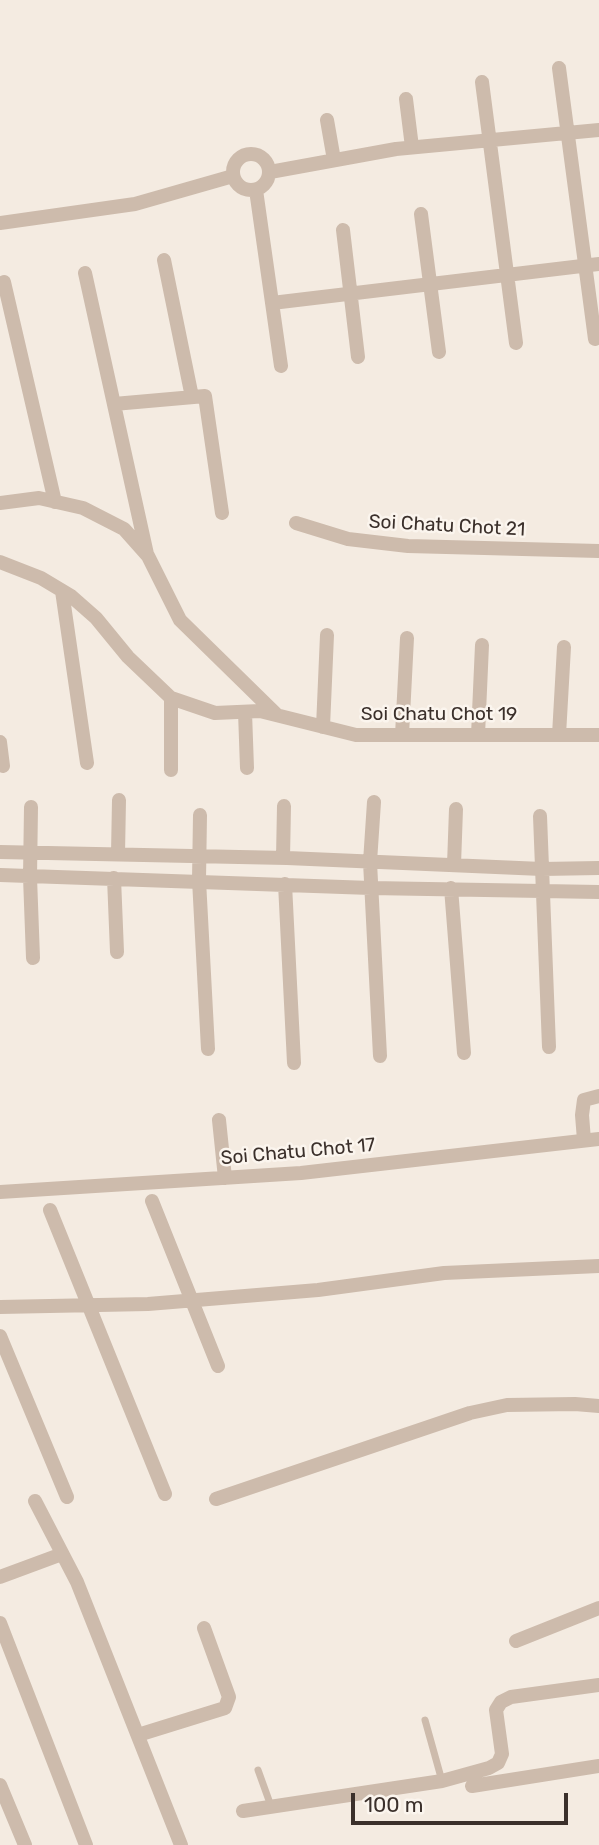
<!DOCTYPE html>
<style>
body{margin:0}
#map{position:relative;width:599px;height:1845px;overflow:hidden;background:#f4ebe1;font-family:Rubik,sans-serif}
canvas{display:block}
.scale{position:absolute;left:351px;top:1793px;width:217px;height:32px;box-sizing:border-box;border:4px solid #3b302b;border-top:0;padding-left:9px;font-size:21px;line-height:24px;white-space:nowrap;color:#3b302b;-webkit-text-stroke:5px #fbf5ee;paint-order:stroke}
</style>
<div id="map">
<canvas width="599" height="1845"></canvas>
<div class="scale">100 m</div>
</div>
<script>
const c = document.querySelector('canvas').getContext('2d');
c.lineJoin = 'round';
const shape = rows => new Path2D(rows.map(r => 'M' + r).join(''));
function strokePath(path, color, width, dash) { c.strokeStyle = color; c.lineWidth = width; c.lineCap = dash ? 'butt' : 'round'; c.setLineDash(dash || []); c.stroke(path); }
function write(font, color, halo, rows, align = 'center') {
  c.font = font + ' Rubik,sans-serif'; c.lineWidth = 5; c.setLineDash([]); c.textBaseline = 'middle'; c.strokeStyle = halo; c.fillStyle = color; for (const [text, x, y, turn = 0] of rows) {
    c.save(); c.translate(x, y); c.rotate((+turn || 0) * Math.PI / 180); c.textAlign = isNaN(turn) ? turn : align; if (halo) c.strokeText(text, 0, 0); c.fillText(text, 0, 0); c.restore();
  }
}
strokePath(shape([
 [425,1720,442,1781],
 [258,1770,271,1806]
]), '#cdbbac', 7);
strokePath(shape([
 [559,68,595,339],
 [482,82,516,343],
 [406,99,412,147],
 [327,120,334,160],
 '233 172a18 18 0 1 1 36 0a18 18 0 1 1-36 0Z',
 [270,172,396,149,599,130],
 [256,190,281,366],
 [421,214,439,352],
 [0,223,135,204,233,176],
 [343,230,358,357],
 [164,260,192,397],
 [85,273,147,554],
 [4,282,55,502],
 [272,303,599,264],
 [114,404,205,396,222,513],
 [0,503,39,498,83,508,124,529,148,556,180,620,276,714],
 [296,523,348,539,408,546,599,551],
 [0,562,41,578,71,596,96,618,128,657,171,698,215,713,260,711,356,735,599,735],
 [62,591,87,763],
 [171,698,171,770],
 [245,712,247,768],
 [323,727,327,635],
 [402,735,407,638],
 [478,735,482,645],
 [559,735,564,647],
 [0,742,3,766],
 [374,802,370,862,380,1056],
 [31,807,30,877,33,958],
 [200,815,199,880,208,1049],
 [540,816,549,1047],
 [0,852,287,858,542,869,599,868],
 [118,854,119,800],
 [283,858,284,806],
 [454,865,456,809],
 [0,875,371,888,599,892],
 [114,878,117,952],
 [285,884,294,1063],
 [451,888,464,1053],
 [219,1120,225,1178],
 [584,1140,582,1115,584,1100,599,1096],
 [0,1192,301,1173,599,1139],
 [152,1201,218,1366],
 [50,1210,165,1494],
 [0,1307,148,1304,318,1290,444,1273,599,1266],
 [0,1336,67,1497],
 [216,1499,470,1413,507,1405,575,1404,599,1406],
 [35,1501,77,1582,181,1845],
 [0,1577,62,1554],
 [0,1623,86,1845],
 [516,1641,599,1608],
 [138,1735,225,1708,229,1697,204,1628],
 [0,1785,25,1845],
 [472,1786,599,1766],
 [243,1811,442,1781,489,1768,498,1763,502,1754,496,1710,501,1702,511,1697,599,1685]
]), '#cdbbac', 14);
write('19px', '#3b302b', '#fbf5ee', [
 ["Soi Chatu Chot 21",447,526,3],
 ["Soi Chatu Chot 19",439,715],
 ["Soi Chatu Chot 17",298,1152,-5]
]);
</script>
